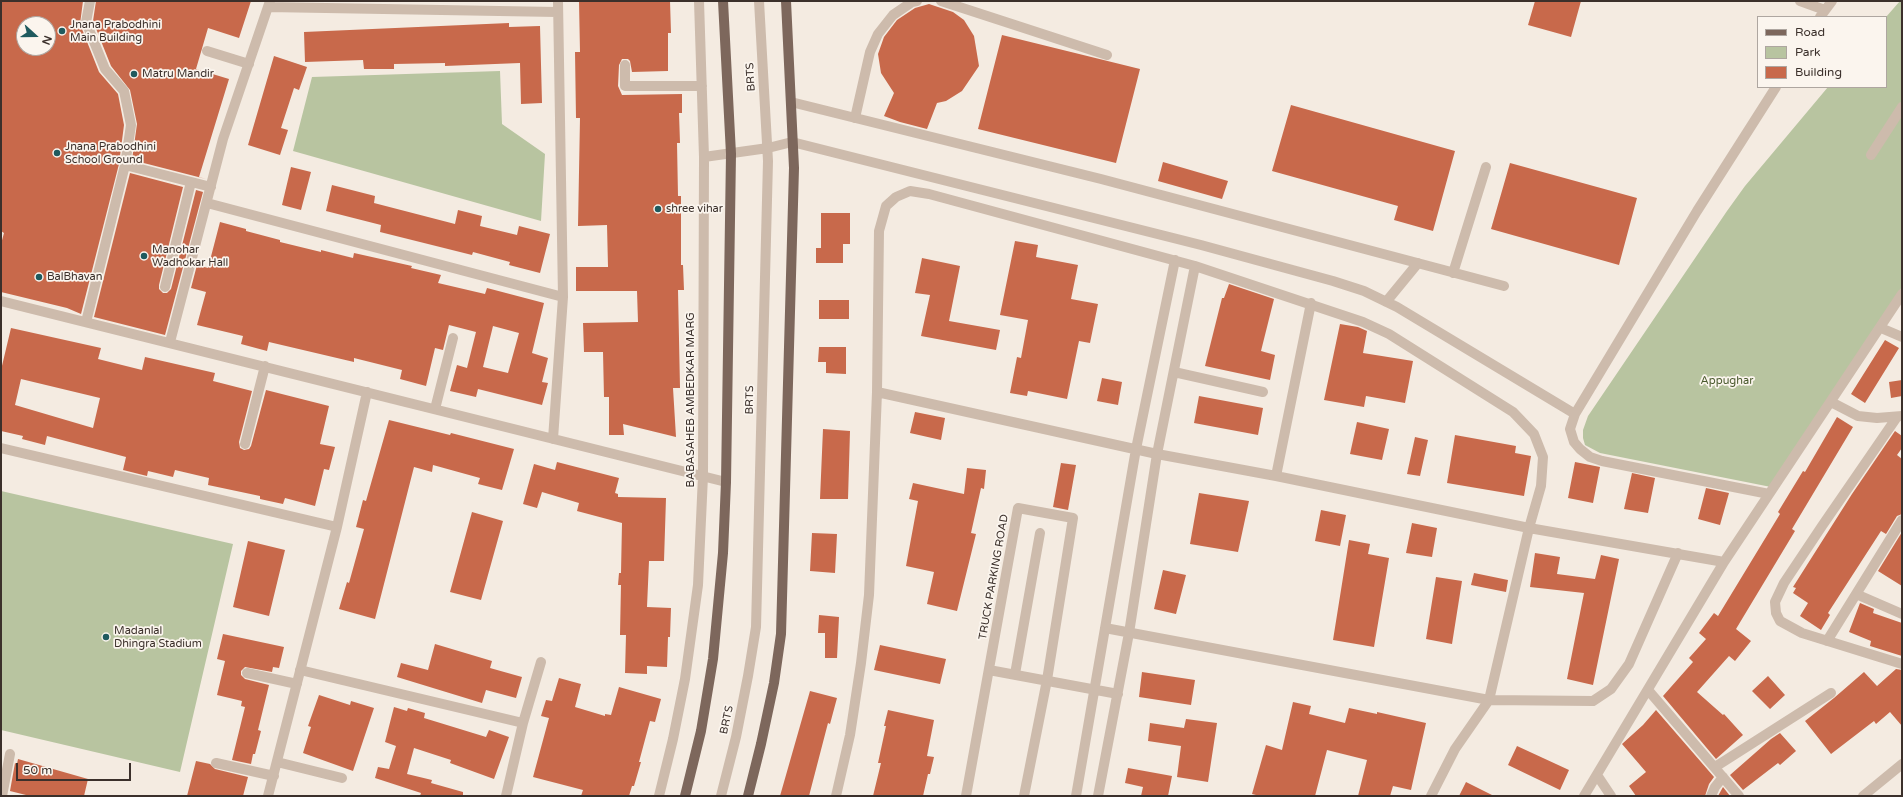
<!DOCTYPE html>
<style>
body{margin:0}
#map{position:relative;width:1903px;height:797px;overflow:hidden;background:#f4ebe1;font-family:"Varela Round",sans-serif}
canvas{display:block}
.frame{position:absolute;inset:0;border:2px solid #3b302b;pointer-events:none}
.legend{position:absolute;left:1757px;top:16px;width:130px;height:72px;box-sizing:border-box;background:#fbf5ee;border:1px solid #aea6a0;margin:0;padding:5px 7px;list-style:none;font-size:12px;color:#3b302b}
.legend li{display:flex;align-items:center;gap:8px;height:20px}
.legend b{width:20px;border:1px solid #aea6a0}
.north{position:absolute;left:16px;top:16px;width:40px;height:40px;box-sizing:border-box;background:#fbf5ee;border:1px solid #aea6a0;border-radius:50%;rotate:111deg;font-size:11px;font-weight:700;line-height:16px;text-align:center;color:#3b302b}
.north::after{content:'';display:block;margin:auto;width:14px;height:18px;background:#1f5a5e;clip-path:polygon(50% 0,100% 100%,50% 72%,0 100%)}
.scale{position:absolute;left:16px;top:763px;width:115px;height:18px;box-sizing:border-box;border:2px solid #3b302b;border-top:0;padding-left:5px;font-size:12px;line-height:14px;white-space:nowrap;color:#3b302b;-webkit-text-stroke:3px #fbf5ee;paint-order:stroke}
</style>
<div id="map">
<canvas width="1903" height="797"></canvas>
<div class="frame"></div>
<ul class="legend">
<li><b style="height:5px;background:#7d675c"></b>Road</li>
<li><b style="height:11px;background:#b8c4a0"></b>Park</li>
<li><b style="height:11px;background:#c8694b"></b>Building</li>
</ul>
<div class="north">N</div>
<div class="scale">50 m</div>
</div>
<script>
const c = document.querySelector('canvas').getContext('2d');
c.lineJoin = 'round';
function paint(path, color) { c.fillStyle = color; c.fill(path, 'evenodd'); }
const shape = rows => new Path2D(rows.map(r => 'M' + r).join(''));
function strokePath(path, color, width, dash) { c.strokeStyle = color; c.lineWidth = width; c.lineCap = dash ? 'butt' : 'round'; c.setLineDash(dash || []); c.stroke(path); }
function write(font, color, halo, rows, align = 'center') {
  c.font = font + ' "Varela Round",sans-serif'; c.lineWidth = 3.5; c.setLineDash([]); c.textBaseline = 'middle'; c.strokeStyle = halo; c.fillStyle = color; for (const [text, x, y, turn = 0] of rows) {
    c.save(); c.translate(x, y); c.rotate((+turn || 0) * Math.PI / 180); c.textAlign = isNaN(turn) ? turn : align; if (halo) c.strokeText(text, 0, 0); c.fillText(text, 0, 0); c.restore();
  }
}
paint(shape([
 [1900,1,1902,1,1902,287,1771,487,1600,453,1585,445,1583,438,1583,430,1588,416,1727,211,1745,186,1828,87,1886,87,1886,17],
 [500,71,502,124,545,154,541,221,293,151,312,77],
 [1,491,233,544,180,772,1,730]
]), '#b8c4a0');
paint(shape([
 [1,1,83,1,80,24,99,72,118,94,124,125,119,164,81,314,67,308,1,292,1,244,4,233,1,231],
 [24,24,48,24,48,48,24,48],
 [96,1,251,1,239,38,208,28,196,69,229,79,199,177,206,179,132,160,137,124,130,90,111,66,93,21],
 [579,1,670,1,671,33,668,33,668,71,632,72,630,61,628,59,622,59,619,65,618,86,622,95,682,94,682,113,679,113,680,143,677,143,678,196,681,196,681,265,683,265,684,290,678,290,680,388,673,388,676,437,623,424,624,435,609,435,609,397,604,397,603,352,584,352,583,323,638,322,637,291,576,291,576,267,608,267,607,225,578,226,580,118,576,118,575,52,580,52],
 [1535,1,1581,1,1571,37,1528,25],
 [929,4,953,12,964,20,974,36,979,66,962,91,946,101,937,103,927,129,900,122,884,116,894,93,881,73,878,54,884,37,897,20,915,8],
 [509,23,509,27,540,26,542,103,521,104,520,63,445,66,445,63,394,64,394,69,364,69,363,60,305,62,304,32],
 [1002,35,1140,69,1116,163,978,129],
 [274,56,307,67,299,90,294,88,281,128,288,130,280,155,248,145],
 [1291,105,1455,151,1433,231,1394,220,1398,206,1272,171],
 [1163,162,1228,181,1222,199,1158,181],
 [1510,163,1637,198,1619,265,1491,229],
 [291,167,311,172,301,210,282,205],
 [130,173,183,187,159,285,159,289,163,293,167,293,171,289,196,190,203,192,165,335,94,317],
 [332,185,375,196,374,203,455,224,458,210,482,216,480,226,517,235,519,226,550,234,540,273,509,265,510,262,473,252,472,255,380,232,381,225,326,211],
 [821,213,850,213,850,244,843,244,843,263,816,263,816,248,821,248],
 [220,222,246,229,246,231,280,240,280,242,321,252,321,250,353,258,354,253,412,266,411,268,441,275,438,283,485,294,487,288,544,303,532,353,548,358,542,382,548,383,542,405,478,389,476,397,450,391,457,365,467,368,476,332,449,325,443,350,435,348,426,386,400,379,402,370,354,358,354,362,269,342,267,351,241,344,243,336,197,325,206,292,191,288,197,265,208,268],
 [493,326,519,333,508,373,483,367],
 [1015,241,1038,245,1036,257,1078,265,1071,299,1098,304,1090,343,1079,341,1067,399,1028,391,1027,396,1010,393,1017,357,1021,358,1028,320,1000,315],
 [922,258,960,266,949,321,1000,330,996,350,921,336,930,295,915,293],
 [1229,284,1274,299,1261,351,1275,355,1270,380,1205,366,1222,298,1224,298],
 [819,300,849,300,849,319,819,319],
 [1340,324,1358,327,1367,331,1363,353,1413,361,1405,403,1366,396,1364,407,1324,400],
 [11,328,101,348,98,359,142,370,145,357,215,373,213,381,252,391,239,442,240,448,244,450,249,449,251,446,266,390,329,406,320,444,335,447,329,470,324,469,315,506,285,498,283,504,260,499,260,496,208,485,209,478,175,470,173,477,148,471,147,476,123,470,126,457,47,436,45,445,22,439,23,436,1,431,1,370],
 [21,379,100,398,93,428,15,405],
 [1885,340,1899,348,1865,403,1851,394],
 [819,347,846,347,846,374,826,373,826,362,818,362],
 [1102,378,1122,382,1118,405,1097,401],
 [1902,380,1902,396,1891,398,1889,382],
 [1199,396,1263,408,1258,435,1194,423],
 [915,412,945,418,941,440,910,433],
 [1837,417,1853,427,1792,529,1795,531,1736,629,1751,641,1735,661,1729,656,1697,692,1723,715,1724,714,1743,735,1716,759,1663,696,1693,662,1689,658,1706,639,1699,633,1714,613,1718,616,1780,514,1778,512,1803,471,1805,472],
 [389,420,450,435,451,433,514,449,502,490,478,484,480,478,433,465,432,472,414,467,375,619,339,609,347,582,349,583,364,529,356,527,363,500,366,501],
 [1357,422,1389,429,1382,460,1350,454],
 [823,429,850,431,848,499,820,499],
 [1895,431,1902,436,1902,448,1897,455,1902,459,1902,514,1897,516,1886,534,1881,531,1828,613,1830,615,1821,630,1800,616,1808,603,1793,593,1796,588,1793,587,1852,494],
 [1455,435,1516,446,1515,453,1531,456,1524,496,1447,483],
 [1415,437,1428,440,1420,476,1407,474],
 [557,462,619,478,615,493,618,494,618,497,666,498,664,561,649,561,647,607,671,608,670,637,668,637,667,667,647,666,647,674,625,673,626,635,620,635,621,585,618,585,619,573,621,573,622,523,577,511,579,503,542,492,537,508,523,504,534,464,555,470],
 [1575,462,1600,467,1593,503,1568,498],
 [1061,463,1076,465,1068,510,1053,507],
 [967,468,986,470,984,489,981,488,971,533,976,534,957,611,927,604,934,572,906,566,918,501,909,499,913,483,964,494],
 [1632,473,1655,478,1648,513,1624,509],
 [1706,488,1729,493,1720,525,1698,519],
 [1199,493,1249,501,1238,552,1190,544],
 [1321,510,1346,515,1340,546,1315,541],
 [472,512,503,521,481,600,450,592],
 [1412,523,1437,528,1432,557,1406,553],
 [1902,532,1902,586,1878,571],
 [812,533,837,534,835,573,810,571],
 [1349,540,1370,544,1368,554,1389,558,1374,647,1333,640],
 [248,541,285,550,269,616,233,607],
 [1535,553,1560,557,1557,574,1595,579,1601,555,1619,559,1593,685,1567,679,1584,593,1530,587],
 [1163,570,1186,575,1176,614,1154,609],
 [1474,573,1508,580,1506,592,1471,585],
 [1436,577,1462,581,1452,644,1426,639],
 [1860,603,1874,609,1873,613,1902,623,1902,656,1870,646,1871,641,1849,632],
 [819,615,839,617,837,658,825,658,825,633,818,633],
 [223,634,284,647,279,668,273,667,272,672,245,667,241,671,241,675,245,679,269,685,258,730,261,731,255,754,253,754,251,764,232,760,245,707,241,706,242,701,217,695,225,661,217,659],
 [435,644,492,661,490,668,522,677,516,698,486,690,482,703,397,677,401,663,428,670],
 [880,645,946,659,940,684,874,670],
 [1896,669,1902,670,1902,726,1890,712,1876,724,1874,721,1831,754,1805,721,1834,698,1864,672,1877,686],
 [1142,672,1195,680,1191,705,1139,697],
 [1768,676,1785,695,1770,709,1752,691],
 [559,678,581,684,575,707,605,716,605,714,611,715,619,687,661,699,655,722,650,721,639,762,641,762,634,786,632,786,629,796,581,796,583,790,533,777,549,718,541,716,546,700,552,701],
 [810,691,837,698,830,724,828,723,809,796,780,796],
 [319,695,350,705,351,701,374,708,353,771,303,753,311,727,308,726],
 [1293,702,1311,706,1309,714,1345,723,1349,708,1377,714,1377,712,1426,723,1411,790,1393,786,1390,796,1358,796,1367,760,1327,750,1315,796,1260,796,1252,794,1266,745,1282,750],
 [394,707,407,711,408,708,425,713,424,718,486,737,489,730,509,737,494,779,450,763,451,760,414,748,407,774,432,780,431,783,463,792,463,796,420,796,421,793,375,778,378,767,389,769,396,746,385,742],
 [888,710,934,720,927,756,934,757,930,774,928,774,923,796,873,796,881,763,878,763,886,726,884,726],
 [1656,710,1714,777,1709,784,1705,796,1636,796,1629,786,1646,772,1622,744,1643,725],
 [1186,719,1217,723,1208,782,1177,777,1181,746,1148,741,1150,723,1184,728],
 [1780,733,1796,751,1780,765,1778,763,1743,790,1730,775,1771,739],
 [1517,746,1569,770,1560,790,1508,765],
 [18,759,88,779,84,796,30,796,10,791,15,763,17,764],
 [196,761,210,764,215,769,248,777,243,796,187,796],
 [1128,768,1172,776,1168,796,1141,796,1143,787,1125,783],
 [1466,782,1494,796,1459,796],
 [1723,787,1730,796,1718,796]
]), '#c8694b');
strokePath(shape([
 [90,1,86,22,105,69,124,91,131,125,125,165],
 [941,1,1107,55],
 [1800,1,1825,10],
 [268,7,557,12],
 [1820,17,1832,1],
 [207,51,249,64],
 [625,65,625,86,702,86],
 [791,102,1101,179,1504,286],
 [855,118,870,52,878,34,893,15,912,2,917,1],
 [1871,155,1902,107],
 [704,157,768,148,792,142,1201,245,1333,281,1364,291,1397,307,1575,414],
 [207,203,563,297],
 [1453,273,1486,167],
 [165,287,191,182],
 [1,301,726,482],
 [1386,302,1418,263],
 [86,322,125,165,211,187],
 [1881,328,1902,337],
 [170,342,223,139,270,1],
 [1174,372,1263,392],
 [877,392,1157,454,1276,476,1529,528,1724,562],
 [1831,402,1858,416,1877,418,1902,416],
 [435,409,453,338],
 [1897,417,1822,526,1784,583,1775,602,1776,613,1780,621,1802,633,1902,664],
 [553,439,563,297,558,1],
 [245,444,265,366],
 [1,448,337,527],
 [1276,476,1311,303],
 [1769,494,1602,461,1590,457,1580,449,1574,442,1570,429,1575,414,1697,211,1776,87],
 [1856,594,1902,614],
 [1105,628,1489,700,1593,701,1611,689,1629,664,1678,553],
 [1827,641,1902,520],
 [300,670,523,723],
 [989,670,1118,694],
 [247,673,297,684],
 [1015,674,1040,533],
 [1648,690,1739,796],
 [277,762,342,778],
 [216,763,274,776],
 [1715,767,1831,693],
 [1597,775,1611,796],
 [2,796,10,754],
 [268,796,337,527,367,392],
 [506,796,523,723,541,662],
 [659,796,673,739,685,679,698,585,703,476,704,157,699,1],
 [721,796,736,737,748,676,756,627,768,161,759,1],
 [836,796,850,735,861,663,869,595,877,392,879,231,886,206,896,197,910,191,929,194,1195,266,1363,322,1389,334,1513,412,1534,434,1543,457,1541,486,1529,528,1489,700,1455,749,1431,796],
 [966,796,1018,508,1073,518,1047,680,1024,796],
 [1076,796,1136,449,1175,260],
 [1098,796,1129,633,1157,454,1195,266],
 [1584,796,1724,562,1902,294],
 [1711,796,1715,787,1723,777],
 [1863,796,1902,764]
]), '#cdbbac', 10);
strokePath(shape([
 [685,796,701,731,713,659,723,553,726,482,731,154,723,1],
 [748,796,761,744,774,683,781,634,794,168,786,1]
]), '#7d675c', 10);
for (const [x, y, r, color] of [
 [62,31,4,"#1f5a5e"],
 [134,74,4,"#1f5a5e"],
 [57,153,4,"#1f5a5e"],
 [658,209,4,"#1f5a5e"],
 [144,256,4,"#1f5a5e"],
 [39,277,4,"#1f5a5e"],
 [106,637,4,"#1f5a5e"]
]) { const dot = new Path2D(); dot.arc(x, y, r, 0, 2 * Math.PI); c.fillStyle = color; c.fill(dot); strokePath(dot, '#fbf5ee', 1.5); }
write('11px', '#3b302b', '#fbf5ee', [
 ["Jnana Prabodhini",70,25],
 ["Main Building",70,38],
 ["Matru Mandir",142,74],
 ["Jnana Prabodhini",65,147],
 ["School Ground",65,160],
 ["shree vihar",666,209],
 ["Manohar",152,250],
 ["Wadhokar Hall",152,263],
 ["BalBhavan",47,277],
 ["Madanlal",114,631],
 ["Dhingra Stadium",114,644]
], 'left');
write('11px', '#3b302b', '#fbf5ee', [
 ["BRTS",751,77,-93],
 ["BABASAHEB AMBEDKAR MARG",691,400,-90],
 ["BRTS",750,400,-89],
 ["TRUCK PARKING ROAD",994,577,-80],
 ["BRTS",727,720,-78]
]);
write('11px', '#4a5a2e', '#fbf5ee', [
 ["Appughar",1727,381]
]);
</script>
